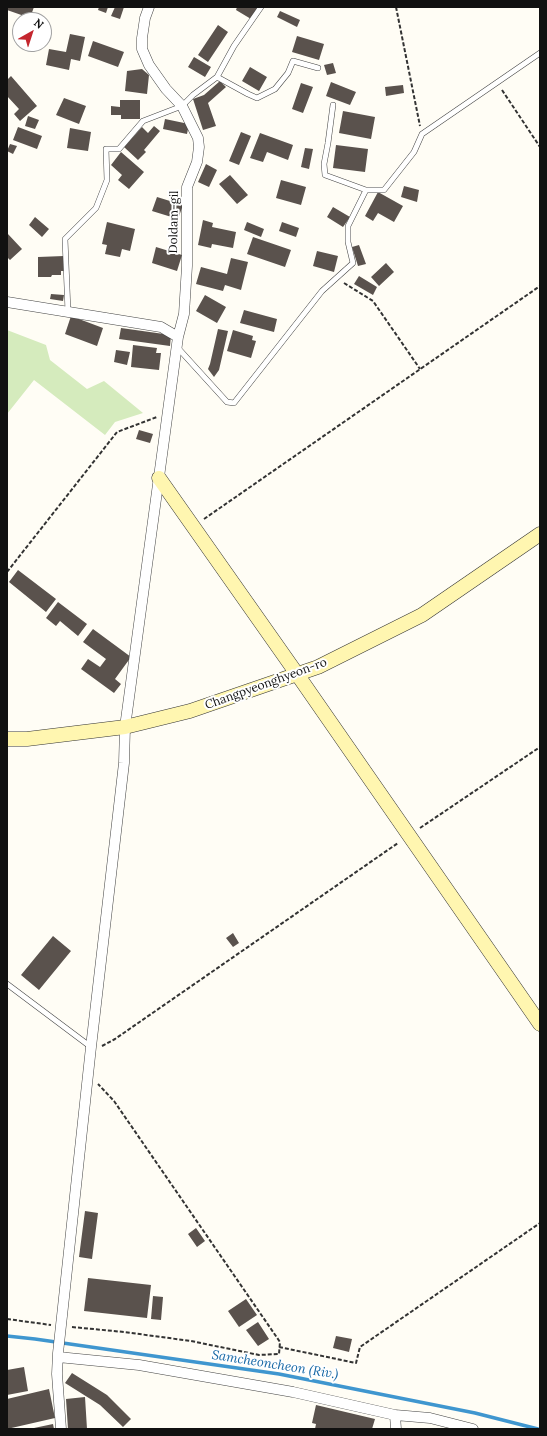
<!DOCTYPE html>
<style>
body{margin:0}
#map{position:relative;width:547px;height:1436px;overflow:hidden;background:#fffdf5;font-family:Lora,serif}
canvas{display:block}
.frame{position:absolute;inset:0;border:8px solid #111;pointer-events:none}
.north{position:absolute;left:12px;top:12px;width:40px;height:40px;box-sizing:border-box;background:#fff;border:1px solid #a0a0a0;border-radius:50%;rotate:39deg;font-size:11px;font-weight:700;line-height:16px;text-align:center;color:#111}
.north::after{content:'';display:block;margin:auto;width:14px;height:18px;background:#c4262e;clip-path:polygon(50% 0,100% 100%,50% 72%,0 100%)}
</style>
<div id="map">
<canvas width="547" height="1436"></canvas>
<div class="frame"></div>
<div class="north">N</div>
</div>
<script>
const c = document.querySelector('canvas').getContext('2d');
c.lineJoin = 'round';
function paint(path, color) { c.fillStyle = color; c.fill(path, 'evenodd'); }
const shape = rows => new Path2D(rows.map(r => 'M' + r).join(''));
function strokePath(path, color, width, dash) { c.strokeStyle = color; c.lineWidth = width; c.lineCap = dash ? 'butt' : 'round'; c.setLineDash(dash || []); c.stroke(path); }
function write(font, color, halo, rows, align = 'center') {
  c.font = font + ' Lora,serif'; c.lineWidth = 4; c.setLineDash([]); c.textBaseline = 'middle'; c.strokeStyle = halo; c.fillStyle = color; for (const [text, x, y, turn = 0] of rows) {
    c.save(); c.translate(x, y); c.rotate((+turn || 0) * Math.PI / 180); c.textAlign = isNaN(turn) ? turn : align; if (halo) c.strokeText(text, 0, 0); c.fillText(text, 0, 0); c.restore();
  }
}
paint(shape([
 [7,330,46,345,50,360,87,389,104,381,143,413,115,422,105,435,34,380,7,414]
]), '#d5ebbd');
strokePath(shape([
 [7,1336,35,1339,279,1374,475,1413,538,1429]
]), '#3f96cf', 3.5);
paint(shape([
 [7,7,34,7,30,18,7,10],
 [99,7,108,7,106,13,98,10],
 [115,7,124,7,120,19,111,16],
 [237,7,258,7,251,19,236,10],
 [280,11,300,20,297,27,277,17],
 [218,25,228,32,208,62,198,55],
 [70,34,85,37,80,61,71,59,69,70,46,65,49,49,66,52],
 [297,36,324,44,319,60,292,52],
 [93,41,124,52,118,67,88,56],
 [194,57,211,67,205,77,188,67],
 [333,63,336,73,327,75,324,65],
 [250,67,267,77,259,91,242,81],
 [142,69,149,75,147,94,125,91,127,71],
 [11,76,37,106,20,121,14,114,19,109,7,96,7,80],
 [220,81,226,87,208,103,216,126,203,130,193,99,204,95],
 [331,82,356,92,350,105,326,96],
 [301,83,313,87,303,113,292,109],
 [403,85,404,93,386,96,385,87],
 [64,98,86,106,79,124,56,115],
 [120,100,140,100,140,119,121,119,121,115,111,115,111,106,120,107],
 [343,111,375,117,371,139,339,133],
 [28,116,39,120,35,129,25,126],
 [165,119,189,124,187,134,163,129],
 [154,126,160,131,144,150,146,152,138,160,124,147,142,127,148,133],
 [18,127,42,136,37,149,13,140],
 [70,128,91,132,88,151,67,148],
 [241,132,251,136,239,165,229,161],
 [260,133,293,145,288,160,267,152,263,162,250,158],
 [10,144,17,146,13,154,7,151],
 [336,145,368,149,365,172,333,168],
 [305,148,313,149,309,169,301,167],
 [121,152,144,172,129,189,118,180,122,175,111,165],
 [206,164,217,170,209,187,198,182],
 [230,175,248,195,237,204,219,184],
 [281,180,306,187,301,205,276,198],
 [404,186,419,190,417,202,401,197],
 [378,192,403,206,394,222,378,213,373,221,365,216],
 [157,197,183,205,178,219,152,211],
 [333,207,350,217,343,227,327,217],
 [35,217,49,229,42,237,29,225],
 [203,220,213,223,212,227,236,232,233,248,212,244,211,248,198,245],
 [107,222,135,229,130,251,122,249,120,257,105,254,107,245,102,244],
 [247,222,264,229,261,237,244,230],
 [282,222,299,228,296,237,279,231],
 [7,233,22,249,10,260,7,257],
 [253,237,291,250,285,267,247,254],
 [359,245,366,264,358,266,352,247],
 [156,247,182,255,177,271,152,263],
 [317,251,338,256,334,272,313,266],
 [64,256,65,271,61,271,61,275,52,275,51,277,38,277,38,257],
 [231,258,248,262,241,290,225,285,223,291,196,284,201,267,227,274],
 [386,263,394,272,379,286,371,277],
 [359,276,377,287,373,295,354,284],
 [51,294,64,295,63,301,50,299],
 [205,295,226,307,217,323,196,311],
 [244,310,277,319,274,332,240,323],
 [71,316,103,328,97,346,65,334],
 [121,328,171,335,170,346,119,339],
 [218,329,228,331,219,370,214,377,208,369,210,364],
 [233,330,253,336,252,340,256,341,251,358,227,351],
 [133,345,157,348,156,353,161,353,159,370,131,367],
 [116,350,130,352,127,365,114,362],
 [139,430,153,434,150,443,136,439],
 [18,570,56,599,46,612,9,582],
 [58,602,87,624,78,636,60,621,56,626,46,618],
 [93,629,131,657,115,679,121,684,114,693,81,669,88,659,100,667,106,659,83,642],
 [233,933,239,943,233,947,226,938],
 [53,936,71,951,39,990,21,975],
 [85,1211,98,1213,92,1259,79,1257],
 [196,1228,205,1241,197,1247,188,1234],
 [88,1278,151,1285,147,1318,84,1311],
 [153,1296,163,1297,161,1320,151,1319],
 [246,1299,257,1315,239,1327,228,1311],
 [258,1322,269,1339,258,1346,246,1330],
 [336,1336,352,1339,349,1352,333,1348],
 [24,1367,28,1391,7,1395,7,1370],
 [72,1373,107,1395,131,1419,123,1427,100,1405,65,1383],
 [49,1389,55,1418,7,1429,7,1399],
 [85,1397,87,1429,68,1429,66,1399],
 [316,1405,375,1419,372,1429,315,1429,316,1424,312,1423],
 [53,1424,54,1429,34,1429,34,1428]
]), '#5a524d');
const lane = shape([
 [217,77,248,94,257,98,275,89,288,73,293,61,318,68],
 [333,105,328,143,324,164,325,175,366,190],
 [68,312,65,239,96,208,107,180,106,149,119,149,143,121,182,106,193,95,217,77,234,46,261,7],
 [177,347,227,402,234,403,322,291,353,263,348,242,348,226,366,190,384,190,414,152,422,134,540,53],
 [7,984,91,1047]
]);
const street = shape([
 [7,302,161,327,178,337],
 [58,1357,139,1365,293,1392,395,1415,396,1429],
 [395,1415,430,1418,473,1429],
 [61,1429,57,1374,58,1353,91,1047,124,763,125,727,178,337,184,314,187,266,187,187,197,162,199,147,198,138,182,106,166,89,149,65,142,49,142,38,145,18,149,7]
]);
const secondary = shape([
 [159,478,297,674,540,1024],
 [7,739,27,739,125,727,190,711,318,667,422,615,540,534]
]);
strokePath(lane, '#444', 6);
strokePath(street, '#444', 11);
strokePath(secondary, '#333', 15);
strokePath(shape([
 [396,7,420,126],
 [502,90,540,147],
 [344,283,373,301,420,369],
 [204,519,540,286],
 [7,572,117,432,157,417],
 [420,828,540,747],
 [102,1046,115,1039,398,843],
 [7,1319,51,1325],
 [72,1327,124,1332,191,1341,259,1355,279,1354,280,1342,114,1101,98,1084],
 [279,1347,356,1363,360,1347,540,1223]
]), '#333', 2, [4, 2]);
strokePath(lane, '#fff', 5);
strokePath(street, '#fff', 10);
strokePath(secondary, '#fff6b0', 14);
write('12px', '#111', '#fff', [
 ["Doldam-gil",174,222,-89],
 ["Changpyeonghyeon-ro",266,684,-20]
]);
write('italic 13px', '#1768a6', '#fff', [
 ["Samcheoncheon (Riv.)",275,1365,9]
]);
</script>
